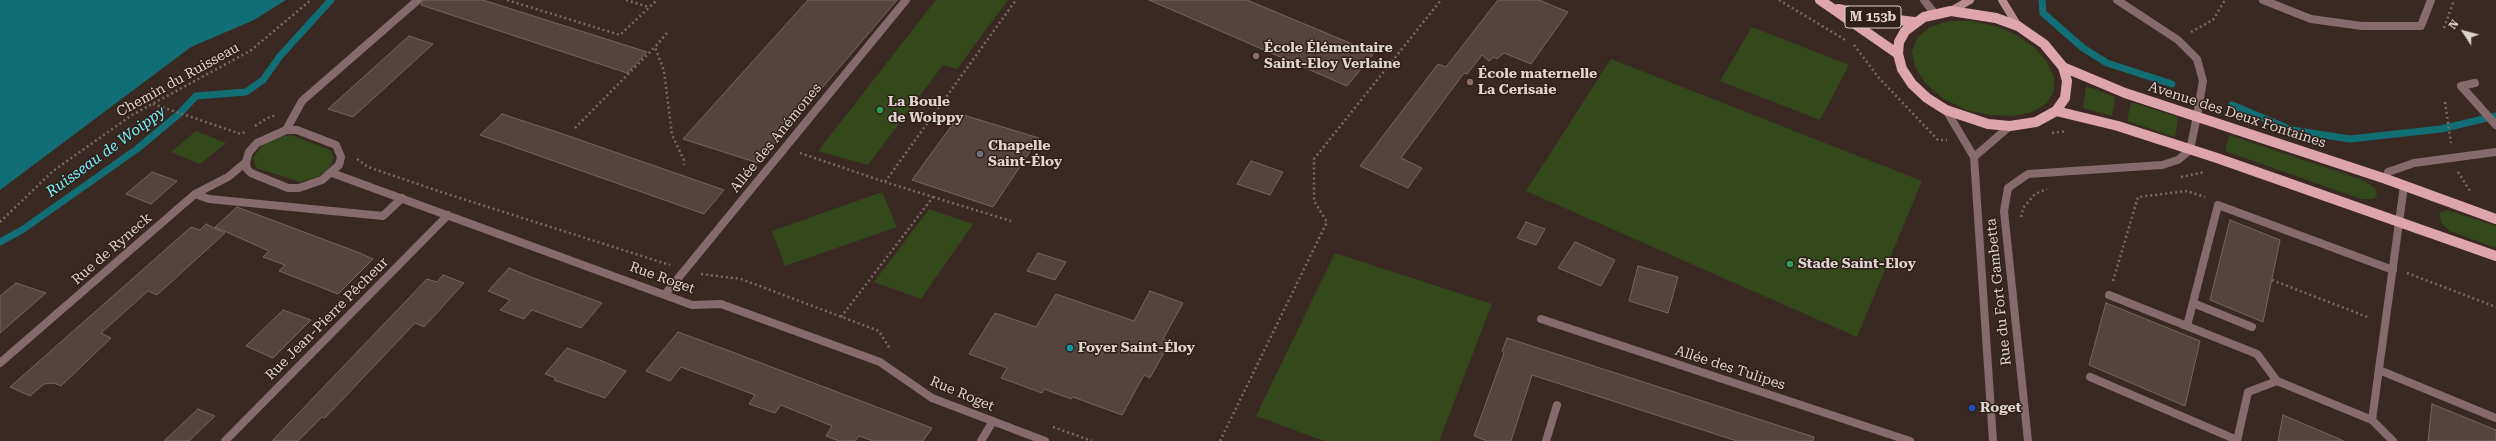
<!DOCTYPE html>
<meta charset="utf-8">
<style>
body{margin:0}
#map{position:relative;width:2496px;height:441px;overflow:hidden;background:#392922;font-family:"Roboto Serif",serif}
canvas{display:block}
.north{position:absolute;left:2444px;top:12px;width:40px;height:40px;-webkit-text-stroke:3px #2f1f19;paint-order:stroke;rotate:306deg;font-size:11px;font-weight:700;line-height:16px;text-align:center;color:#ded4cf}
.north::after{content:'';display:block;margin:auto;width:14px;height:18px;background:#ded4cf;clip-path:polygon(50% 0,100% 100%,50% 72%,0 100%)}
</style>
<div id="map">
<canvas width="2496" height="441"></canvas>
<div class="north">N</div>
</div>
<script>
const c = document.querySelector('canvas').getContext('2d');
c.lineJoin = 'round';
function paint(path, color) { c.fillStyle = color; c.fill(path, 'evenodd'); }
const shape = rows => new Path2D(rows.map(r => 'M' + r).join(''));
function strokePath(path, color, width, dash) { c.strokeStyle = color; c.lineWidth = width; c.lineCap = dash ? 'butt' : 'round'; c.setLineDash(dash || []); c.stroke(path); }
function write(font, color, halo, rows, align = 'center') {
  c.font = font + ' "Roboto Serif",serif'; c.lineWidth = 3; c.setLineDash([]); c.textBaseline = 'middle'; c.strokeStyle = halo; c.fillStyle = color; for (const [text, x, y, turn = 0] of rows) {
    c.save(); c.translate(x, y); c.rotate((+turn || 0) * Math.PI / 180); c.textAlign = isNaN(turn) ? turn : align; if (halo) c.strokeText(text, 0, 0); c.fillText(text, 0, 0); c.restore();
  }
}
paint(shape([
 [936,0,1008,0,957,69,943,65,868,165,818,151],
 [1949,21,1972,21,1996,26,2016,35,2034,47,2047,62,2054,77,2054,91,2046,104,2032,112,2013,116,1990,115,1967,110,1944,99,1926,84,1915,67,1912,51,1918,37,1930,27],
 [1752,27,1849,65,1820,120,1720,81],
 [1611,59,1922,181,1857,337,1526,191],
 [2086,86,2115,97,2112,116,2083,108],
 [2131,102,2178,117,2175,137,2127,121],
 [196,131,226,143,200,164,171,152],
 [291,135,330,150,334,158,328,170,315,178,300,182,257,168,253,158,262,146,275,138],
 [2229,135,2363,180,2375,188,2377,195,2374,199,2361,199,2225,151],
 [882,192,897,227,785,266,772,231],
 [929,209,973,224,921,299,874,282],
 [2447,210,2496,226,2496,248,2450,231,2442,224,2440,218,2440,212],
 [1335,253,1492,304,1439,441,1324,441,1256,416]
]), '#33491b');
paint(shape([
 [0,0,286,0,254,20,191,47,0,190]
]), '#116e74');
strokePath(shape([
 [2042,0,2043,13,2083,48,2107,63,2172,84],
 [2232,105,2292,130,2350,139,2441,129,2496,116],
 [0,242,22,230,137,149,179,114,196,96,246,92,263,80,280,56,331,0]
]), '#116e74', 7);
const building = shape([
 [423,0,483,0,647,52,627,73,421,5,423,0],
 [808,0,897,0,758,163,683,139,808,0],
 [1149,0,1247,0,1374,53,1347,86,1149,0],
 [1498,0,1539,0,1568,12,1531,64,1504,53,1497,59,1494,57,1489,61,1482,55,1467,74,1464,73,1401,158,1422,168,1408,188,1360,166,1438,64,1446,67,1498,0],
 [409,36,433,44,353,117,328,109,409,36],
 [502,114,560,133,724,190,704,214,480,135,502,114],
 [960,114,1039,138,993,207,912,180,960,114],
 [1251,161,1283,172,1270,195,1237,184,1251,161],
 [152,172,177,181,151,204,126,194,152,172],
 [237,207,360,253,373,259,338,294,279,271,285,265,263,257,269,251,215,227,237,207],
 [2230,220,2280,240,2263,322,2210,300,2230,220],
 [1526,222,1545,229,1536,245,1517,238,1526,222],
 [206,224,225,233,157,295,148,291,101,333,111,338,61,386,54,383,44,384,30,396,10,387,191,227,200,230,206,224],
 [1575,242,1615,260,1601,286,1558,268,1575,242],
 [1038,253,1066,262,1055,280,1027,271,1038,253],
 [1638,266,1678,277,1668,313,1629,301,1638,266],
 [509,268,531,277,602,303,581,328,532,310,524,319,500,310,510,300,488,291,509,268],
 [443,275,464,283,424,327,415,323,325,418,322,417,298,441,272,441,427,279,437,282,443,275],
 [16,283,46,293,0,333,0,296,16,283],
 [1150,291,1183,303,1163,339,1170,342,1150,378,1144,375,1122,415,1073,397,1071,399,1044,389,1042,393,1001,378,1007,368,969,354,995,313,1036,327,1056,294,1134,321,1150,291],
 [2106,303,2200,341,2185,406,2089,365,2106,303],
 [283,310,311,320,273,358,246,346,283,310],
 [678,332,727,350,932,428,923,441,873,441,859,436,855,441,839,441,826,436,832,426,781,405,775,413,749,404,755,395,681,367,670,381,646,371,678,332],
 [1507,338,1814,437,1813,441,1737,441,1532,375,1511,441,1487,441,1474,436,1504,353,1502,351,1507,338],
 [567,348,602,361,626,371,605,398,554,380,556,378,545,374,567,348],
 [2432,404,2496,430,2496,441,2428,441,2432,404],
 [198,409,215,416,189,441,164,441,198,409],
 [2283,415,2344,441,2278,441,2283,415]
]);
paint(building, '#55443d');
strokePath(building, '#77655d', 1);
strokePath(shape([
 [507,0,620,35,657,0],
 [626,0,649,7],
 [1779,0,1847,41],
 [2444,28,2454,0],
 [2191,32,2213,20,2225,0],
 [667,33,655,47,664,71,672,135,684,160,684,165],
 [1854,45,1879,78,1938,140,1947,140],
 [2445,102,2451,143],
 [153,104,241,134,245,132],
 [255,126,267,118,277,115],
 [575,128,655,47],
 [2052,133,2067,131],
 [800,153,885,182,1016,0],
 [357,159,368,167,441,192,670,265],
 [2458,172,2470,191],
 [2181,177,2205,172],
 [933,197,1011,221],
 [2021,217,2023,208,2035,194,2047,189],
 [0,222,53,171,132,115,250,51,311,0],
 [2407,273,2496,307],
 [701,274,741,279,879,331,890,349],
 [2272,280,2370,318],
 [2113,281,2138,197,2187,191,2205,197],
 [841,317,933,197,885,182],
 [1053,427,1092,441],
 [1220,441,1327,222,1314,201,1314,159,1441,0]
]), '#786a64', 2.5, [2, 3]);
strokePath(shape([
 [1924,0,1935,14],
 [2263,0,2311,19,2362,26,2421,26,2431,0],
 [2475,83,2461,86,2496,125],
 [2386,179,2388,172,2414,163,2496,152],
 [195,194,209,199,383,216,402,198],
 [2109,295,2257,354,2277,381,2248,392,2237,441],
 [2193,303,2252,327],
 [2187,326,2218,205,2393,270],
 [2379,370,2496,418],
 [2090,377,2237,440],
 [2372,420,2393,441],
 [2028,441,2004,211,2008,188,2028,174,2162,165,2178,160,2190,150,2197,116,2203,81,2197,59,2178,40,2117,0]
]), '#866a6d', 8);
strokePath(shape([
 [286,130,297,130,336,145,341,157,339,165,322,180,299,188,288,188,251,173,247,169,246,162,249,152,257,143,286,130],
 [286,130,302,101,418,0],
 [332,173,692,305,721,304,880,362,932,398,1045,441],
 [666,293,906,0],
 [1541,319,1910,441],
 [0,363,195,194,228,177,246,162],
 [2277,381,2372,420,2404,186],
 [225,441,448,215],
 [981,441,993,421],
 [1546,441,1557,405]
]), '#866a6d', 8);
strokePath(shape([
 [1946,110,1974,157,1993,441],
 [1974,157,2010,126]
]), '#866a6d', 8);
strokePath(shape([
 [2002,0,2018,26],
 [1951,11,1970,0]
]), '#b78b91', 8);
strokePath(shape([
 [1820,0,1898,54],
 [1838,9,1879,18,1915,22],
 [1951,11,1996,18,2018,26,2044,44,2063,67,2067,81,2065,98,2056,111,2036,122,2010,126,1988,124,1946,110,1927,98,1912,84,1902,69,1898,54,1899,42,1905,31,1924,17,1951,11],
 [2063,67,2125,93,2386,179,2496,219],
 [2056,111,2118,126,2217,158,2496,256]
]), '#dea5ac', 10);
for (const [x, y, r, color] of [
 [1256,56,4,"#8d6e63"],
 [1470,82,4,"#8d6e63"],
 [880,110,4,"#2e9e5b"],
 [980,154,4,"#6b7280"],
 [1790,264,4,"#2e9e5b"],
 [1070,348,4,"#0f9aa8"],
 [1972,408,4,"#1a4fb4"]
]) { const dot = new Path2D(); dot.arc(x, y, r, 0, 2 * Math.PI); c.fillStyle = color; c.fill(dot); strokePath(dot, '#2f1f19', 1.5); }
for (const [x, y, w] of [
 [1873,17,56]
]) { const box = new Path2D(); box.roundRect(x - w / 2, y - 11, w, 22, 3); c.fillStyle = '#2f1f19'; c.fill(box); strokePath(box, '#ded4cf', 1); }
write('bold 13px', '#ded4cf', null, [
 ["M 153b",1873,17]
]);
write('bold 14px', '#ded4cf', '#2f1f19', [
 ["École Élémentaire",1264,48],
 ["Saint-Eloy Verlaine",1264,64],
 ["École maternelle",1478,74],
 ["La Cerisaie",1478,90],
 ["La Boule",888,102],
 ["de Woippy",888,118],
 ["Chapelle",988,146],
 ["Saint-Éloy",988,162],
 ["Stade Saint-Eloy",1798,264],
 ["Foyer Saint-Éloy",1078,348],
 ["Roget",1980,408]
], 'left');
write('14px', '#ded4cf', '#2f1f19', [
 ["Chemin du Ruisseau",178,80,-29],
 ["Avenue des Deux Fontaines",2237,115,18],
 ["Allée des Anémones",776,138,-51],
 ["Rue de Ryneck",112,249,-41],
 ["Rue Roget",662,278,20],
 ["Rue du Fort Gambetta",1999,292,-96],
 ["Rue Jean-Pierre Pêcheur",327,319,-45],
 ["Allée des Tulipes",1730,368,18],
 ["Rue Roget",962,394,23]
]);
write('italic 15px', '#77f0fa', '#2f1f19', [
 ["Ruisseau de Woippy",106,152,-36]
]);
</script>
